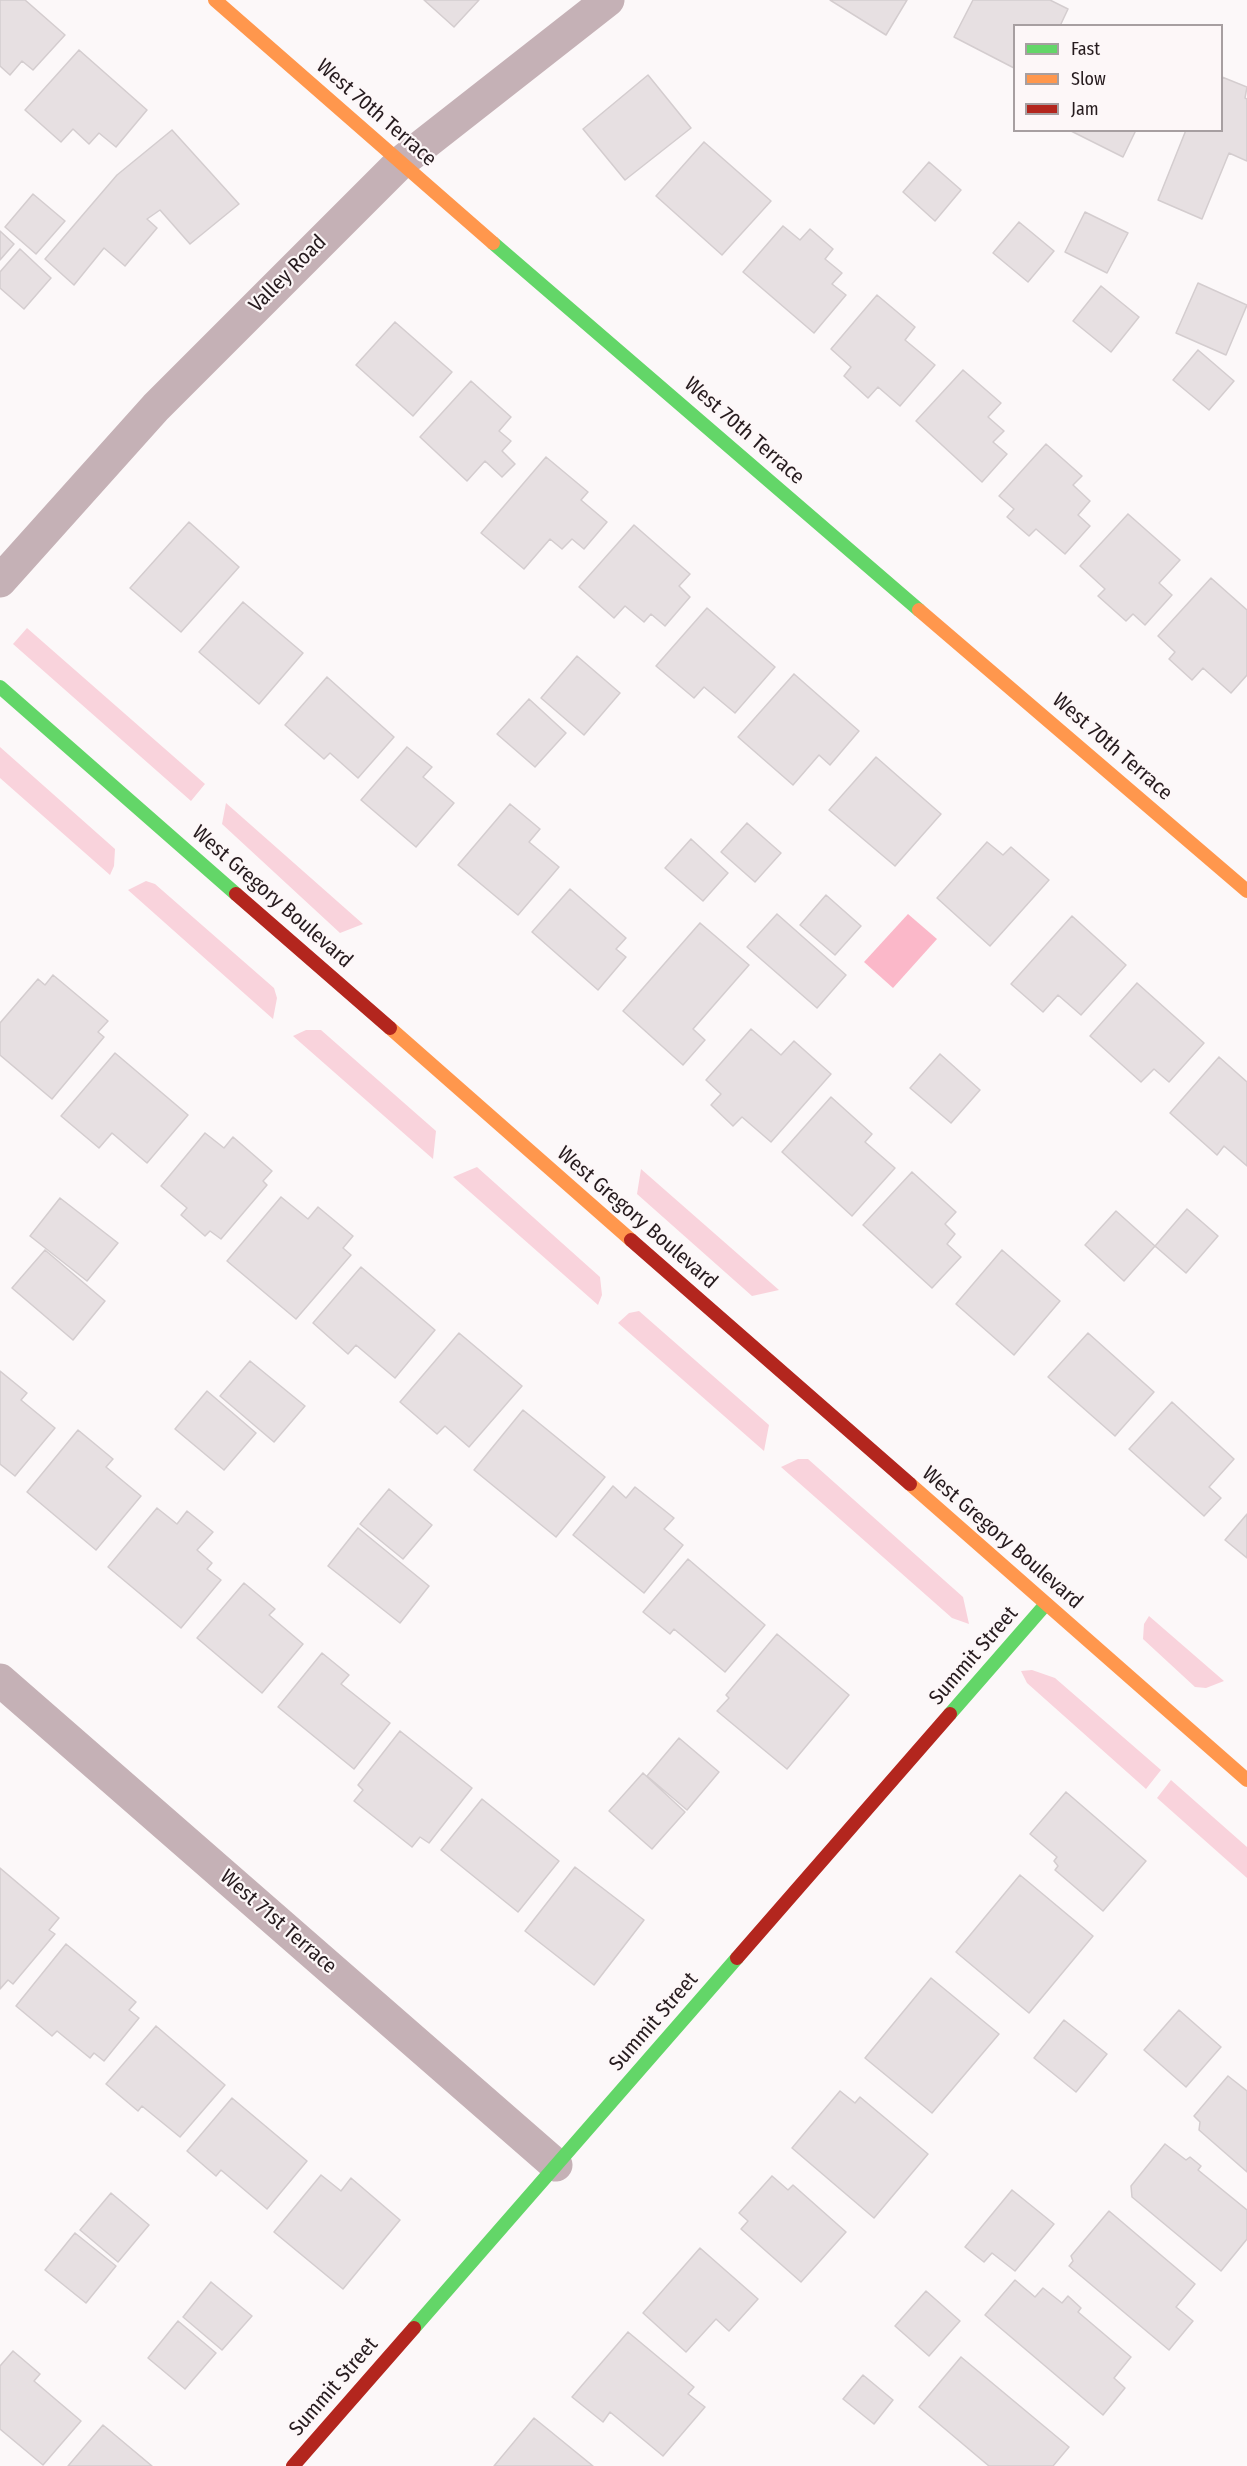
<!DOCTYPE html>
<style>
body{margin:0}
#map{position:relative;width:1247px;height:2466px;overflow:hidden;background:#fcf8f9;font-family:"Fira Sans Condensed",sans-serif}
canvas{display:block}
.legend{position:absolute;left:1013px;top:24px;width:210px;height:108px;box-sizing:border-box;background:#fdf7f8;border:2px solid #a79fa1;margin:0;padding:8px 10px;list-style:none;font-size:18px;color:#261b1e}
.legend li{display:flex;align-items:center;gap:12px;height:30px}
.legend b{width:30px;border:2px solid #a79fa1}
</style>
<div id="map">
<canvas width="1247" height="2466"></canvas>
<ul class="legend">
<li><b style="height:8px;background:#63d668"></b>Fast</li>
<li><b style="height:8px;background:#ff974d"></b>Slow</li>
<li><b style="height:8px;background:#b3261e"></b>Jam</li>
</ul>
</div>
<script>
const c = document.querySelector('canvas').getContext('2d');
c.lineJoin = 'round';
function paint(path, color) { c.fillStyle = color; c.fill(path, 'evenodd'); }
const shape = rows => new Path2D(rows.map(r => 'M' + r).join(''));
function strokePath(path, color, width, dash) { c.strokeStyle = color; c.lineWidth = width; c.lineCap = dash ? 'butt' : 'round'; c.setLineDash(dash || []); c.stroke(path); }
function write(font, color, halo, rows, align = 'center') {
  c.font = font + ' "Fira Sans Condensed",sans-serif'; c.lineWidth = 4.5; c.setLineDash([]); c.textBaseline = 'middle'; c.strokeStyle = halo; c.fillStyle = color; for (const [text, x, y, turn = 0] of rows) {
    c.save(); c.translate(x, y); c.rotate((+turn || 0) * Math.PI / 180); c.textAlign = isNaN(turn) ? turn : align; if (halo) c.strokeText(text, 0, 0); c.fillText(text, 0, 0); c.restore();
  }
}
paint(shape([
 [27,628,205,784,191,801,13,644],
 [0,747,115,849,114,866,110,875,0,778],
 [226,803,363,924,340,933,222,824],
 [146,881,155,884,274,988,277,998,273,1019,128,890],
 [306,1030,321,1030,436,1131,433,1159,293,1036],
 [477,1167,600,1277,602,1295,598,1305,453,1177],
 [641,1169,779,1290,752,1296,637,1194],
 [639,1311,769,1425,764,1451,618,1323,629,1313],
 [798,1459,808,1459,963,1597,969,1624,952,1618,781,1467],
 [1149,1616,1224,1681,1206,1688,1195,1687,1143,1639,1144,1624],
 [1032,1670,1055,1678,1161,1770,1146,1789,1027,1683,1021,1671],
 [1171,1780,1247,1847,1247,1878,1157,1798]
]), '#f9d3dc');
paint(shape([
 [908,914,937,939,893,988,864,962]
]), '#fbb8c9');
const building = shape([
 [0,0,25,0,65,35,33,70,22,61,10,75,0,66,0,0],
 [424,0,479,0,454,27,424,0],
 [830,0,907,0,886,35,830,0],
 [973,0,1050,0,1068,9,1060,26,1014,26,1014,68,954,37,973,0],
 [79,50,147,110,116,147,99,133,89,144,73,129,61,142,25,110,79,50],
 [648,75,691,128,625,180,583,129,648,75],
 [1222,77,1247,87,1245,98,1247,99,1247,161,1229,153,1202,219,1158,200,1186,130,1222,130,1222,77],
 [172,130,239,204,190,244,160,210,147,219,157,228,125,266,104,248,74,285,45,259,117,175,172,130],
 [1069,130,1136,130,1123,157,1069,130],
 [704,142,771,201,722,255,656,196,704,142],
 [929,162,961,190,935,221,903,192,929,162],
 [33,194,65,221,36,254,5,227,33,194],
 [1085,212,1128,233,1107,273,1065,252,1085,212],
 [1019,222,1054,251,1028,282,993,253,1019,222],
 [783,226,800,240,810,229,833,249,825,259,842,273,832,284,846,295,814,333,743,272,783,226],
 [0,231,14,244,0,260,0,231],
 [20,249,51,278,24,309,0,288,0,272,20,249],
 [1198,283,1247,305,1226,355,1176,333,1198,283],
 [1101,286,1139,317,1111,352,1073,321,1101,286],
 [877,295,915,327,905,340,935,365,900,406,878,387,868,398,844,376,851,367,831,349,877,295],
 [395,322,452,372,413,416,356,365,395,322],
 [1198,350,1234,381,1209,410,1173,380,1198,350],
 [963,370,1001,403,988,417,1004,431,993,442,1007,454,982,482,916,421,963,370],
 [471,381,511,417,499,431,511,441,502,451,515,464,502,477,485,461,467,481,420,437,471,381],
 [1046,444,1082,476,1073,485,1090,501,1078,515,1090,526,1065,554,1036,529,1029,536,1007,517,1014,509,999,496,1046,444],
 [546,457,588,492,581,500,607,522,584,549,572,539,562,549,550,539,524,569,481,533,546,457],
 [1128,514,1180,560,1159,583,1172,595,1145,625,1133,614,1126,621,1098,596,1105,589,1080,566,1128,514],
 [189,522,239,567,181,632,130,588,189,522],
 [634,525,690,574,679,586,690,597,665,626,651,614,644,622,625,606,614,618,579,587,634,525],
 [1211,578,1247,610,1247,675,1231,693,1203,668,1192,680,1169,659,1175,652,1158,636,1211,578],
 [243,602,303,653,259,704,199,652,243,602],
 [707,608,775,667,735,713,704,687,694,698,656,666,707,608],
 [577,656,620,693,584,735,541,698,577,656],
 [794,674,859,731,830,765,819,755,793,785,738,737,794,674],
 [327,677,394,737,358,778,330,753,324,759,285,725,327,677],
 [529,699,566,733,535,767,497,734,529,699],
 [407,747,432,767,423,777,454,803,416,847,361,800,407,747],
 [876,757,941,814,895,866,829,810,876,757],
 [510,804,540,829,529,842,559,867,518,915,458,865,510,804],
 [747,823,781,853,755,882,721,852,747,823],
 [691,839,728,873,703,901,665,868,691,839],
 [987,842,1003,855,1011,847,1049,880,990,946,937,898,987,842],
 [570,889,626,938,616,949,626,957,598,990,532,932,570,889],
 [826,895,861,926,835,955,800,925,826,895],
 [777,914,846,975,817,1008,747,947,777,914],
 [1072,916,1126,965,1081,1015,1058,995,1043,1012,1011,984,1072,916],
 [700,923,749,965,693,1029,705,1040,683,1065,623,1011,700,923],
 [53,975,108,1021,98,1032,104,1037,52,1099,0,1055,0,1023,38,979,45,985,53,975],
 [1137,983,1204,1043,1169,1082,1154,1069,1141,1082,1090,1036,1137,983],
 [751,1029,781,1055,794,1041,831,1074,771,1142,742,1117,733,1126,711,1105,721,1094,706,1080,751,1029],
 [115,1053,188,1115,147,1163,112,1133,99,1148,61,1116,115,1053],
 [940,1054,980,1090,951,1123,910,1088,940,1054],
 [1219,1057,1247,1082,1247,1166,1224,1146,1217,1155,1170,1113,1219,1057],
 [831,1097,872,1134,865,1142,895,1168,852,1216,782,1152,831,1097],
 [205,1133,224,1148,233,1137,272,1171,263,1181,267,1185,221,1239,210,1231,205,1236,181,1215,187,1208,161,1186,205,1133],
 [912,1172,956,1212,945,1224,955,1234,947,1244,961,1257,932,1288,863,1225,912,1172],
 [281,1197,308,1219,318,1207,353,1236,343,1248,351,1255,296,1319,227,1261,281,1197],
 [60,1198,118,1243,87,1281,30,1236,60,1198],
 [1187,1209,1218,1236,1186,1273,1155,1246,1187,1209],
 [1116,1211,1155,1246,1124,1281,1085,1245,1116,1211],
 [45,1250,105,1301,73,1340,12,1288,45,1250],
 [1002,1250,1060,1301,1014,1355,956,1304,1002,1250],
 [361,1267,435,1330,395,1378,356,1345,348,1354,313,1323,361,1267],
 [459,1333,522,1386,469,1447,445,1426,437,1434,400,1402,459,1333],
 [1088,1333,1154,1392,1115,1436,1048,1377,1088,1333],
 [250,1361,305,1406,274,1442,220,1396,250,1361],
 [0,1371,27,1393,21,1400,55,1428,15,1476,0,1464,0,1371],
 [207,1391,256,1433,224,1470,175,1429,207,1391],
 [1172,1402,1234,1459,1209,1487,1221,1498,1204,1516,1129,1449,1172,1402],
 [523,1410,605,1477,556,1537,474,1470,523,1410],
 [78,1430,113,1459,106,1467,141,1496,96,1550,27,1492,78,1430],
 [613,1486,626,1498,635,1487,674,1518,664,1529,683,1545,644,1593,573,1535,613,1486],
 [389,1489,432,1525,403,1559,360,1524,389,1489],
 [157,1508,177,1524,187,1511,213,1532,197,1550,212,1563,207,1569,221,1580,181,1628,108,1567,157,1508],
 [1247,1514,1247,1558,1225,1540,1247,1514],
 [358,1528,429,1586,400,1623,328,1566,358,1528],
 [688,1559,765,1625,725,1672,674,1629,670,1634,643,1612,688,1559],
 [244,1583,275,1609,269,1615,303,1644,262,1693,197,1638,244,1583],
 [777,1634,849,1695,787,1769,717,1711,729,1698,726,1695,777,1634],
 [322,1653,349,1675,341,1684,390,1723,354,1769,278,1707,322,1653],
 [400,1731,472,1788,429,1843,420,1837,412,1847,354,1801,363,1790,358,1785,400,1731],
 [679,1738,719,1772,687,1810,647,1776,679,1738],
 [643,1773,685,1812,652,1849,609,1811,643,1773],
 [1066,1792,1146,1861,1103,1911,1055,1870,1058,1866,1054,1861,1057,1857,1030,1834,1066,1792],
 [482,1799,559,1861,518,1912,441,1850,482,1799],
 [575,1867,644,1920,594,1985,525,1931,575,1867],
 [0,1868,59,1918,49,1930,55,1934,13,1984,8,1980,0,1989,0,1868],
 [1020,1875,1093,1936,1029,2013,956,1952,1020,1875],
 [66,1944,136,2002,129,2010,139,2018,104,2061,94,2053,90,2058,57,2031,52,2036,16,2006,66,1944],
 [931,1978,999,2034,932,2113,865,2058,931,1978],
 [1179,2010,1221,2047,1186,2087,1144,2050,1179,2010],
 [1064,2020,1107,2054,1076,2092,1034,2058,1064,2020],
 [156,2026,225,2085,180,2137,142,2106,138,2111,106,2084,156,2026],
 [1228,2076,1247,2091,1247,2172,1199,2130,1200,2122,1194,2116,1228,2076],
 [840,2091,855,2103,860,2097,928,2154,874,2218,792,2148,840,2091],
 [232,2098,307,2161,267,2209,221,2170,216,2176,187,2151,232,2098],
 [1165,2144,1186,2160,1190,2157,1201,2166,1198,2170,1247,2210,1247,2239,1221,2271,1132,2197,1131,2186,1165,2144],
 [321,2175,341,2191,351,2178,400,2220,343,2289,274,2232,321,2175],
 [772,2176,788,2190,793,2185,846,2232,801,2282,741,2229,748,2221,739,2213,772,2176],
 [1012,2190,1054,2224,1015,2271,992,2253,984,2262,965,2247,1012,2190],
 [111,2193,149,2225,118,2262,80,2230,111,2193],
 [1109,2211,1195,2284,1176,2307,1193,2321,1169,2350,1069,2266,1073,2261,1071,2256,1109,2211],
 [75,2233,116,2266,86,2303,45,2270,75,2233],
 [700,2248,758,2299,729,2331,716,2319,686,2352,643,2313,700,2248],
 [1015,2280,1035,2297,1043,2288,1062,2303,1068,2296,1081,2308,1078,2312,1131,2357,1114,2378,1125,2388,1103,2415,985,2315,1015,2280],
 [211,2282,252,2316,222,2350,183,2317,211,2282],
 [926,2291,960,2321,929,2356,895,2326,926,2291],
 [178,2321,216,2353,185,2389,148,2358,178,2321],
 [628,2332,694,2387,688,2394,705,2407,663,2456,610,2412,603,2422,572,2397,628,2332],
 [13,2351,40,2374,34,2381,81,2421,43,2465,0,2429,0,2366,13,2351],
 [961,2357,1069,2447,1053,2466,989,2466,919,2407,961,2357],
 [863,2375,893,2400,874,2424,843,2399,863,2375],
 [534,2418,593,2466,494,2466,534,2418],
 [103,2425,152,2466,68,2466,103,2425]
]);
paint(building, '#e7e0e2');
strokePath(building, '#d4cdcf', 1.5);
strokePath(shape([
 [0,581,156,407,400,163,608,0],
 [0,1680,556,2165]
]), '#c5b1b6', 33);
strokePath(shape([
 [493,243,919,610],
 [0,687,236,894],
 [950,1714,1046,1604],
 [414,2328,737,1958]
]), '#63d668', 14);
strokePath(shape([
 [215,0,493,243],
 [919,610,1247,891],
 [390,1028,631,1240],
 [910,1484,1247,1780]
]), '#ff974d', 14);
strokePath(shape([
 [236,894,390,1028],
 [631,1240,910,1484],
 [737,1958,950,1714],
 [293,2466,414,2328]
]), '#b3261e', 14);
write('21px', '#261b1e', '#fdf7f8', [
 ["West 70th Terrace",376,113,41],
 ["Valley Road",288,274,-45],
 ["West 70th Terrace",744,431,41],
 ["West 70th Terrace",1112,747,41],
 ["West Gregory Boulevard",272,897,41],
 ["West Gregory Boulevard",637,1218,41],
 ["West Gregory Boulevard",1002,1538,41],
 ["Summit Street",974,1656,-49],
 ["West 71st Terrace",278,1922,41],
 ["Summit Street",654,2022,-49],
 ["Summit Street",334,2387,-49]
]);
</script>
